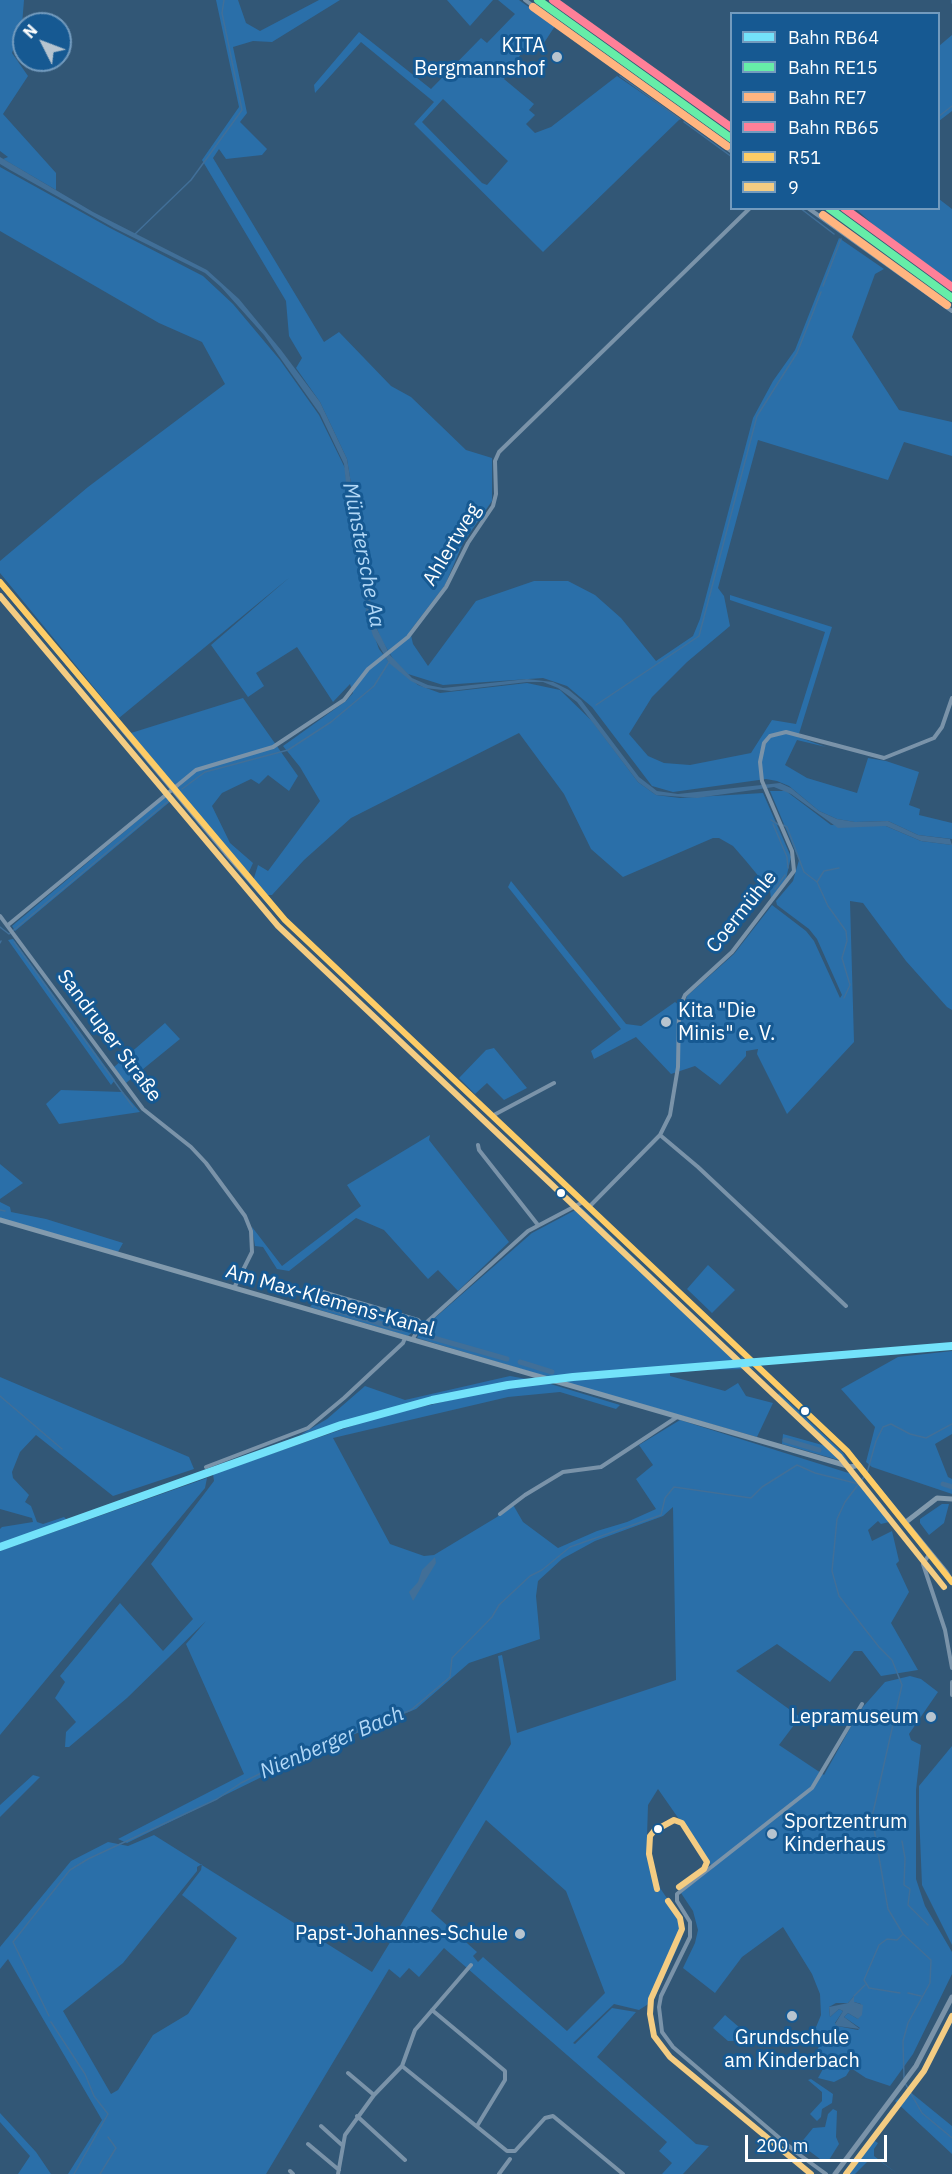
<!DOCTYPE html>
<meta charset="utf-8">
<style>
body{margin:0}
#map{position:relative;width:952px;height:2174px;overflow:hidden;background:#325776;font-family:"IBM Plex Sans",sans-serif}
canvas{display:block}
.legend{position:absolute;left:730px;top:12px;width:210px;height:198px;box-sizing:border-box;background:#165992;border:2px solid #739bbe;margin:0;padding:8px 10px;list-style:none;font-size:18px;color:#fff}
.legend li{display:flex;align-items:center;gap:12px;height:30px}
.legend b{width:30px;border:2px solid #739bbe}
.north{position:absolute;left:12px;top:12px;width:60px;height:60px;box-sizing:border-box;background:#165992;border:2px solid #739bbe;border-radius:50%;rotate:312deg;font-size:16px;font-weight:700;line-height:24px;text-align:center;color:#fff}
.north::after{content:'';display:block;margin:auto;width:21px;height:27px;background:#b7c4cf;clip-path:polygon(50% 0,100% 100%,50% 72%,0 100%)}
.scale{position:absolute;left:745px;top:2135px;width:142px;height:27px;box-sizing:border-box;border:3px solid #fff;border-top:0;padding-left:8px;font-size:18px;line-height:21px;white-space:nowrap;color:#fff;-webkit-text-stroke:4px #165992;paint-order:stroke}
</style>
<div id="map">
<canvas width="952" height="2174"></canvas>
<ul class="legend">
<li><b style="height:8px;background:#73e2fa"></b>Bahn RB64</li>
<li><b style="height:8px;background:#66eda8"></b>Bahn RE15</li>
<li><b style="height:8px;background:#ffb580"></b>Bahn RE7</li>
<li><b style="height:8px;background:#ff8098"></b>Bahn RB65</li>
<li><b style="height:8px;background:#fdcc66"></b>R51</li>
<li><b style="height:8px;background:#f4cc82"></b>9</li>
</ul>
<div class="north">N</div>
<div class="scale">200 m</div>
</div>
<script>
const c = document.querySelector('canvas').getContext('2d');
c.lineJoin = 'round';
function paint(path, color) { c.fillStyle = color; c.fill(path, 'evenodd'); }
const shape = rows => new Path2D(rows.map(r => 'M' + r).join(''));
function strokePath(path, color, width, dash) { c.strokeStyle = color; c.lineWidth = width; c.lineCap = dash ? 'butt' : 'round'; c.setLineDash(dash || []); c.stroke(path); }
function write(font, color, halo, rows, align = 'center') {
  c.font = font + ' "IBM Plex Sans",sans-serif'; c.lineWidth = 6; c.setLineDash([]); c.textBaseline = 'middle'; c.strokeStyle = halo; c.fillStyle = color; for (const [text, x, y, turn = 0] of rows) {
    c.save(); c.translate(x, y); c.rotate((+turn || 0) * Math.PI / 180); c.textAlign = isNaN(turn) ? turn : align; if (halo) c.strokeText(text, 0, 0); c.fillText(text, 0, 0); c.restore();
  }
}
paint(shape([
 [0,0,24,0,22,25,12,53,28,76,3,114,56,173,56,190,3,159,8,157,0,151],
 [216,0,238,0,246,23,260,31,319,0,340,0,272,42,253,41,233,47,247,113,240,122,267,149,262,155,226,159,219,149,213,158,324,342,339,332,391,386,411,397,466,450,492,458,492,501,463,543,445,585,410,631,413,644,428,666,476,601,534,581,568,581,595,595,621,618,656,661,693,636,700,619,753,418,773,381,795,350,839,238,884,269,875,274,852,337,899,410,952,422,952,456,904,442,888,480,758,440,718,588,724,596,730,626,687,662,652,697,629,734,648,756,664,763,690,765,751,753,772,720,796,724,825,632,730,600,730,595,832,627,798,737,826,747,797,740,785,765,807,778,857,793,868,758,886,761,919,772,909,805,920,809,919,815,952,823,952,839,918,835,888,821,855,822,837,819,819,811,789,786,777,781,766,779,673,792,652,786,592,707,567,686,543,678,443,685,408,674,395,662,381,639,372,616,347,459,320,402,296,368,302,358,289,336,286,301,202,160,239,107],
 [447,0,493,0,470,26],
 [498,0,519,0,555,26,540,49,529,42,504,79,534,104,529,110,535,115,526,124,535,133,551,127,617,76,680,119,543,252,414,124,434,102,361,42,315,93,314,85,359,32,431,89,481,38,487,43,515,14],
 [443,99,508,161,487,185,482,183,422,122],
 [952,35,952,111,939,121,939,46],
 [0,167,110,228,203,276,233,304,280,360,319,415,345,468,349,513,355,527,367,616,379,649,389,662,418,685,440,693,527,683,560,690,592,721,638,782,656,795,680,798,763,793,791,857,786,879,771,899,770,890,746,861,733,846,719,838,713,838,623,877,591,849,564,794,519,733,351,818,304,860,272,895,268,895,253,881,258,865,268,871,320,801,300,767,283,746,346,701,353,693,350,684,333,702,297,647,256,673,264,686,248,697,211,645,290,577,119,718,0,573,0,561,88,487,225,384,202,342,159,323,0,231],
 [939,199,952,209,952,282,877,228,856,209,938,208],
 [243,698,298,776,289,791,268,775,259,784,251,779,222,793,212,806,230,843,253,863,248,874,131,733],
 [770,791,786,791,831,825,886,826,921,841,952,845,952,1010,947,1007,906,961,863,903,850,901,854,1042,787,1114,757,1054,758,1049,746,1051,746,1056,720,1085,695,1066,671,1074,636,1037,594,1059,591,1051,621,1029,508,887,511,881,626,1024,641,1026,675,1002,683,1008,687,996,734,954,772,905,806,931,814,941,840,998,842,995,817,939,809,929,777,905,776,901,793,881,799,860],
 [168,795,172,800,15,931,12,926],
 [13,939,115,1080,111,1085,8,940],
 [165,1023,180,1039,126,1083,114,1067],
 [494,1048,527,1088,504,1100,487,1083,475,1094,459,1078,486,1050],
 [61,1090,123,1092,140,1112,59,1124,46,1104],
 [430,1135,429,1140,509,1242,458,1291,438,1270,428,1279,384,1230,356,1218,289,1271,277,1269,263,1247,255,1246,252,1227,282,1266,361,1206,347,1185],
 [0,1164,23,1183,0,1199],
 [0,1202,10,1207,11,1212,46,1219,123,1243,118,1252,0,1218],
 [581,1207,740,1359,742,1357,745,1360,548,1377,417,1338,421,1330,532,1233],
 [708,1265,735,1290,712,1313,687,1289],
 [321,1294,418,1323,416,1329,408,1336,310,1307],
 [952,1351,952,1434,935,1444,948,1477,952,1479,952,1494,872,1467,866,1462,875,1427,841,1389,898,1357],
 [748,1364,755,1370,747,1366,750,1369,701,1370,670,1373,670,1376,725,1391,738,1383,746,1396,773,1403,757,1437,560,1381],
 [510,1376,527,1379,375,1412,300,1435,327,1419,365,1386,405,1400],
 [0,1377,189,1457,194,1469,113,1496,36,1435,20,1452,12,1472,13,1478,29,1495,25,1502,31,1506,37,1522,43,1524,64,1517,67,1520,0,1544,0,1529,2,1527,33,1522,32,1518,0,1509],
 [544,1382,620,1405,616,1409,560,1392,508,1397,333,1438,390,1544,424,1556,434,1555,497,1517,512,1503,523,1522,558,1548,597,1531,627,1522,656,1509,636,1479,653,1465,639,1445,680,1420,858,1476,886,1509,889,1522,881,1524,878,1521,868,1530,872,1541,892,1531,899,1561,896,1564,909,1592,891,1623,918,1670,881,1676,862,1651,854,1651,830,1682,777,1644,736,1671,800,1717,779,1745,824,1775,854,1721,863,1719,862,1708,885,1682,910,1676,921,1679,938,1692,909,1734,911,1740,921,1745,916,1790,916,1879,925,1906,952,1952,952,1974,913,2054,890,2086,866,2078,851,2068,846,2076,834,2082,818,2078,824,2067,821,2063,811,2065,811,2061,821,2043,814,2032,821,2015,820,1994,812,1974,783,1927,742,1957,715,1993,683,1968,695,1943,698,1930,693,1911,681,1893,713,1868,658,1789,648,1805,647,1837,651,1839,652,1864,660,1888,681,1919,683,1933,681,1940,653,2001,639,2010,614,2004,573,2043,575,2044,612,2008,636,2012,597,2057,696,2144,709,2146,683,2174,662,2174,672,2163,659,2151,667,2142,444,1948,419,1977,409,1968,400,1978,389,1969,266,2174,68,2174,102,2120,8,1959,0,1969,0,1947,71,1861,108,1842,128,1846,154,1835,372,1972,511,1744,498,1656,502,1655,517,1733,676,1680,673,1507,663,1516,595,1541,562,1559,538,1581,536,1596,540,1639,469,1663,416,1709,323,1747,127,1843,118,1839,244,1774,186,1644,206,1621,127,1698,69,1747,65,1747,66,1732,76,1722,55,1698,65,1682,60,1676,120,1603,163,1651,193,1619,151,1564,214,1481,213,1474,378,1417,507,1387],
 [486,1820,566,1891,605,1993,567,2031,483,1957,478,1962,473,1956,477,1952,431,1911],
 [202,1864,201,1870,182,1895,237,1938,188,2014,153,2035,118,2090,111,2094,63,2011,123,1963,197,1871,197,1867],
 [854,1996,854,2002,861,2004,858,2019,848,2013,844,2017,860,2028,858,2030,837,2026,835,2023,843,2011,839,2009,830,2017,829,2007,836,2003,848,2003],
 [779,1393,843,1453,849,1463,782,1444,783,1434,826,1446,777,1397],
 [207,1478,205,1488,0,1735,0,1551],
 [942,1504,949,1504,944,1523,929,1535,920,1523,920,1519],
 [952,1746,952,1945,922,1885,919,1813,919,1786],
 [33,1775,40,1777,0,1817,0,1805],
 [725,2015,740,2028,737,2041,728,2041,713,2028],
 [811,2079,833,2094,832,2103,822,2109,821,2117,817,2121,810,2114,822,2101,822,2092,808,2080],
 [909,2091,952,2126,952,2154,895,2101],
 [833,2109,837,2111,836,2137,839,2144,829,2160,824,2162,800,2144,813,2128,825,2127,828,2114],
 [0,2113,36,2152,51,2174,18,2174,30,2156,0,2122],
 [873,2140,878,2143,874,2149,874,2156,898,2174,877,2159,867,2162,855,2174,850,2174,853,2166]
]), '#2a6fa9');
paint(shape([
 [0,157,93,212,207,270,239,299,281,350,320,402,347,459,374,623,390,655,412,678,428,685,443,688,527,679,553,682,569,690,581,700,639,777,657,791,678,794,780,783,791,788,819,811,837,819,855,822,888,821,918,835,950,839,952,845,921,841,886,826,838,828,791,794,774,787,697,798,656,795,638,782,577,702,558,688,543,682,527,682,451,691,425,688,411,681,389,663,373,636,367,616,355,527,349,513,344,464,320,414,264,335,221,287,205,273,114,228,10,170,0,164],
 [435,1557,436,1563,413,1601,409,1592,418,1582,422,1570],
 [854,1996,854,2002,863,2005,862,2015,858,2019,848,2013,844,2017,860,2029,837,2026,835,2024,843,2011,839,2009,830,2017,829,2007,848,2003]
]), '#416f98');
strokePath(shape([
 [952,0,952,3],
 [620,76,680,119],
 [938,117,952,106],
 [684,122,732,157],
 [800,208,834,234],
 [858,210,859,208],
 [843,231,844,228],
 [134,235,191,180,242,110,222,13,224,0],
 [823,286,841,239],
 [596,705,699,636,757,416,797,353,821,292],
 [182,789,205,772,288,750,331,722,374,686,389,662],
 [771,820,779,825],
 [773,824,787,857,788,868],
 [783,825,787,827,804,872,817,882,828,906,846,931,847,941,842,958,850,985,844,998],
 [817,882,824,871,839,868],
 [775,889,785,875],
 [0,927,9,934,172,798],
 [14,942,133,1107],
 [0,943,1,941],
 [0,1210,5,1211],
 [0,1396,62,1449],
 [867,1473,876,1441,883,1427,891,1424,910,1434,926,1438,952,1424],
 [864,1477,845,1502,837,1519,832,1571,839,1596,879,1647,892,1660,902,1685,872,1817,888,1909,903,1934,931,1960,930,1983,908,2023,903,2041,904,2078],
 [902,1841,905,1858,904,1885,910,1889,908,1905,928,1925],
 [900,1993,869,1988,864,1980,879,1945,887,1939,897,1940,902,1935],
 [908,1993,921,1996],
 [854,1996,865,1985],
 [49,2016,13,1942,70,1870,88,1859,217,1799,241,1783,300,1754,411,1710,450,1677,452,1658,492,1617,499,1605,530,1576,542,1570,570,1547,661,1515,665,1498,674,1487,751,1498,762,1487,797,1465,815,1473,859,1484],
 [51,2022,85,2074,94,2096,108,2114,74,2174],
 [905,2083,922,2113,952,2138],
 [100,2174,116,2148,108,2137]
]), '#416f98', 1.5);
strokePath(shape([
 [316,1304,395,1328,410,1330],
 [430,1337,507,1359],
 [520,1362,552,1372],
 [785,1440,819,1450],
 [943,1484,952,1487]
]), '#416f98', 5);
strokePath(shape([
 [525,0,732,152],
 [808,208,952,311],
 [0,916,143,1109,191,1147,206,1163,245,1216,251,1231,252,1252,234,1288],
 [8,925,196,770,273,747,344,700,368,669,408,637,446,587,468,543,493,506,496,494,495,461,499,452,750,208],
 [492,1116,554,1083],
 [660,1135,698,1167,846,1306],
 [478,1145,479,1150,538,1225],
 [589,1207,660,1135,670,1115,678,1067,679,1009,685,995,732,952,794,871,792,851,762,781,760,762,764,743,770,736,786,732,884,758,934,738,942,727,952,698],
 [323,1292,418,1320,423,1325],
 [412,1340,418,1330,528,1231,583,1202],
 [206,1467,308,1428,344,1398,403,1343,405,1338],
 [500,1514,525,1495,563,1472,601,1467,677,1417],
 [930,1553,923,1564,945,1630,952,1668],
 [952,1682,952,1695],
 [471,1965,415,2030,402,2066,507,2151,515,2151,545,2118,553,2116,623,2174],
 [432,2010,505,2071,505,2080,477,2126],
 [348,2073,374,2095],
 [357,2116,405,2160],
 [321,2126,342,2145],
 [308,2144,339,2170],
 [290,2171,293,2174],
 [338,2174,345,2135,374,2095,402,2066],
 [499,2174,510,2159],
 [826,2174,797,2153,673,2047,662,2032,659,2007,661,1996,690,1937,690,1922,677,1901,677,1894,812,1788,862,1704]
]), '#7a93a9', 4);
strokePath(shape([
 [835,2174,916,2066,952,1997]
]), '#7a93a9', 5);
strokePath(shape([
 [0,582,226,853,285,920,847,1451,946,1572,952,1582],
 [0,1220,851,1467,859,1465],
 [906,1522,937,1498,952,1499]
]), '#829aad', 5);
strokePath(shape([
 [0,582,285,920,847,1451,952,1582]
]), '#fdcc66', 6);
strokePath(shape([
 [0,596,278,926,840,1457,944,1587],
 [657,1889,649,1854,650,1836,654,1831,674,1820,682,1823,707,1862,704,1869,679,1887],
 [668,1901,680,1918,682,1929,651,1999,650,2014,654,2036,670,2057,811,2174],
 [846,2174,924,2071,952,2016]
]), '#f4cc82', 6);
strokePath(shape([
 [0,1547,341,1425,432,1400,508,1385,573,1377,952,1346]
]), '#73e2fa', 8);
strokePath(shape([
 [538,0,732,139],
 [829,208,952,298]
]), '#66eda8', 8);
strokePath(shape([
 [533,7,727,146],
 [823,215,947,305]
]), '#ffb580', 8);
strokePath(shape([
 [553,0,732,128],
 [844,208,952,287]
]), '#ff8098', 8);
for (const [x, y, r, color] of [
 [557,57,6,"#b7c4cf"],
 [666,1022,6,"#b7c4cf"],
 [561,1193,5,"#fff"],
 [805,1411,5,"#fff"],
 [931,1717,6,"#b7c4cf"],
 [658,1829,5,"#fff"],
 [772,1834,6,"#b7c4cf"],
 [520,1934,6,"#b7c4cf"],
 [792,2016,6,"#b7c4cf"]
]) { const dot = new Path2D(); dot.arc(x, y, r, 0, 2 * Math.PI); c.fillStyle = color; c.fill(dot); strokePath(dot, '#165992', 2); }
write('20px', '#fff', '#165992', [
 ["KITA",545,46],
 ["Bergmannshof",545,69],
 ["Kita \"Die",678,1011,"left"],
 ["Minis\" e. V.",678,1034,"left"],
 ["Lepramuseum",919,1717],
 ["Sportzentrum",784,1822,"left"],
 ["Kinderhaus",784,1845,"left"],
 ["Papst-Johannes-Schule",508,1934],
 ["Grundschule",792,2038,"center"],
 ["am Kinderbach",792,2061,"center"]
], 'right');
write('20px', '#fff', '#165992', [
 ["Ahlertweg",452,545,-59],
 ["Coermühle",742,912,-51],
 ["Sandruper Straße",109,1036,53],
 ["Am Max-Klemens-Kanal",330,1301,16]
]);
write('italic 21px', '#b2d8f7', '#165992', [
 ["Münstersche Aa",363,555,79],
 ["Nienberger Bach",332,1743,-23]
]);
</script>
